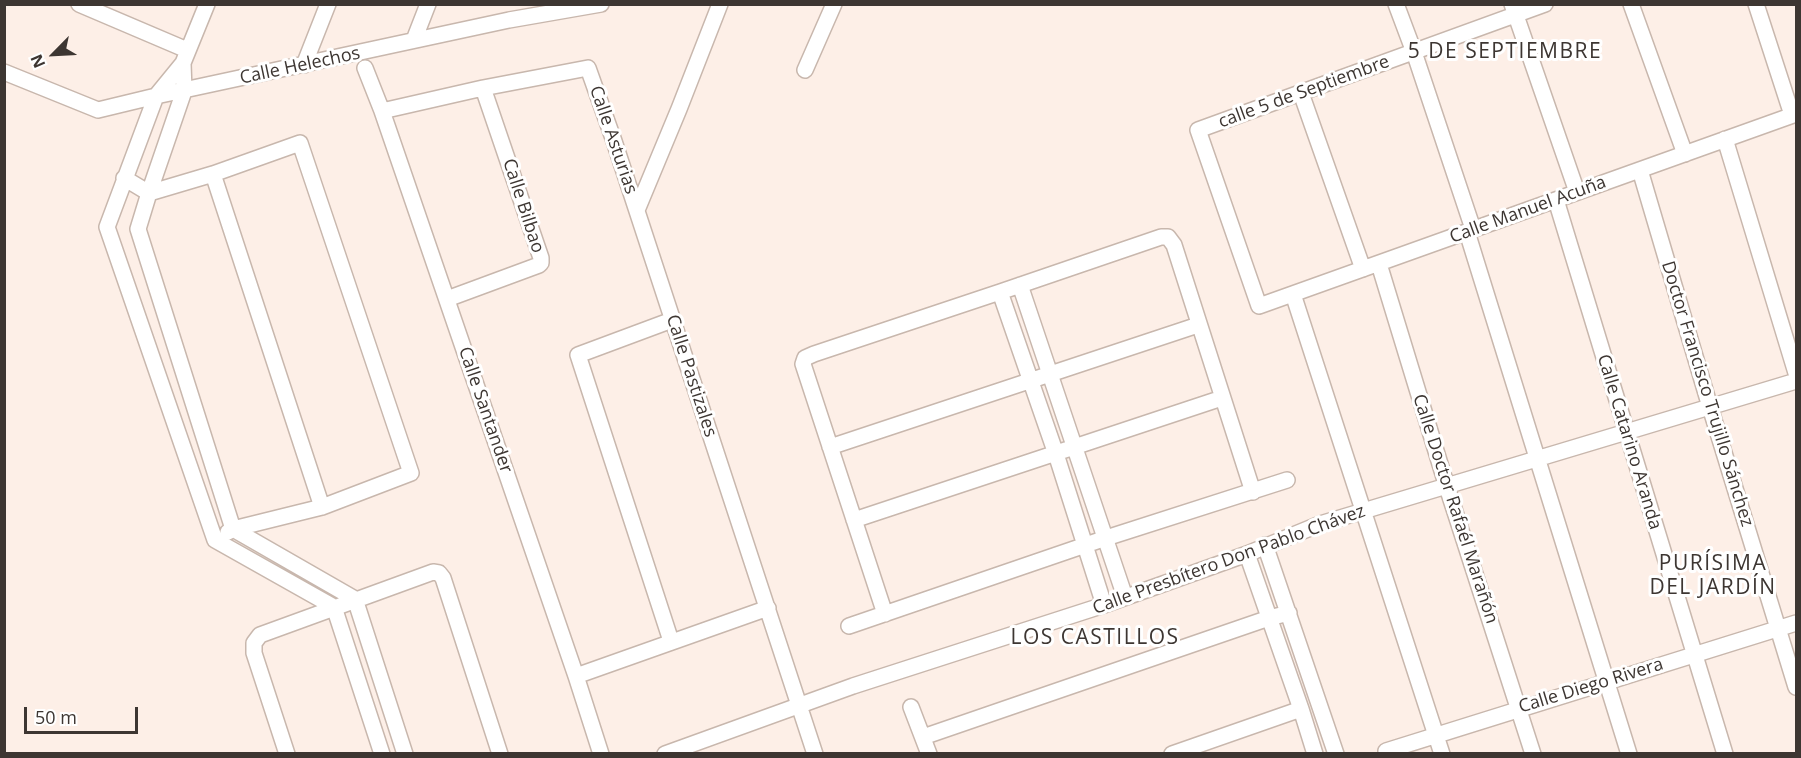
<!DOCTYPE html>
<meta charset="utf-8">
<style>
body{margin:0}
#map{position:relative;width:1801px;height:758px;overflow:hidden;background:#fdefe7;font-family:"Open Sans",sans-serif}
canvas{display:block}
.frame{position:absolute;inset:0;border:6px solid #3d3632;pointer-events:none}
.north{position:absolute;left:24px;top:24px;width:60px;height:60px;-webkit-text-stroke:4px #fff;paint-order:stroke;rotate:246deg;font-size:16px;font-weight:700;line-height:24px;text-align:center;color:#3d3632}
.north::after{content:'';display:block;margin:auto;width:21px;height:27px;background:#3d3632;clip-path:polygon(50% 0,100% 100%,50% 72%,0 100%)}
.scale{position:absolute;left:24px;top:707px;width:114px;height:27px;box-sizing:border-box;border:3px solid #3d3632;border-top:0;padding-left:8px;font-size:18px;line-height:21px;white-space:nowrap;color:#3d3632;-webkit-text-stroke:4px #fff;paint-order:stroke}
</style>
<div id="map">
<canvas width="1801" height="758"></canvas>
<div class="frame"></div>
<div class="north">N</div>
<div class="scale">50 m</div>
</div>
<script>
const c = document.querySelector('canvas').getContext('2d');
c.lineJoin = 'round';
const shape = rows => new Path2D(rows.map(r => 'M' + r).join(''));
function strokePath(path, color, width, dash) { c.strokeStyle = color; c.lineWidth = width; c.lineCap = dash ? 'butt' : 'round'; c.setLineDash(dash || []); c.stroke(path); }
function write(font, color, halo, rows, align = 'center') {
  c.font = font + ' "Open Sans",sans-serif'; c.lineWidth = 6; c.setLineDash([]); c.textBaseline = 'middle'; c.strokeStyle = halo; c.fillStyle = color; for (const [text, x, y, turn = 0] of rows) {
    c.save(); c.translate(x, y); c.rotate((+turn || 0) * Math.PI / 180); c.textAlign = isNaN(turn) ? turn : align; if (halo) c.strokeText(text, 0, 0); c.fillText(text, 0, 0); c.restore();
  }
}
const minor = shape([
 [79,4,187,50],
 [207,4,183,63,156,96,107,227,215,540,334,607,382,754],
 [1396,4,1414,52,1473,229],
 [1512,4,1577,192],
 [1545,4,1198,130,1259,306,1796,114],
 [1631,4,1685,154],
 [1756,4,1792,115],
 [414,40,428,4],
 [183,63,184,91,149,193,138,229,233,529,355,599,405,754],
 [304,65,328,4],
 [365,68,382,111,576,676,601,754],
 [805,70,834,4],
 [4,72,98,110,156,96,509,20,601,4],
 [1301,93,1363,269],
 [382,111,483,88,588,68,614,141,815,754],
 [1725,139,1796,373],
 [1640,170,1710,407,1796,687],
 [213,174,322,507],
 [124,178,149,193,213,174,300,143,411,473,322,507,233,529,228,532],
 [1556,200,1725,754],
 [637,210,679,109,720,4],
 [1467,232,1629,754],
 [1379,264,1447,487,1533,754],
 [1020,285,1125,597],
 [1000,292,1056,454,1104,605],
 [1293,294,1442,754],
 [447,299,539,265,541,263,541,258,483,88],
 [830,447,1198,325],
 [854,520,1222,398],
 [1265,545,1336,754],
 [1247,554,1301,709,1315,754],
 [885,614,803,364,805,358,814,354,1000,292,1161,237,1168,237,1174,245,1253,492],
 [849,626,1106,538,1287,480],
 [671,641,578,355,672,320],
 [576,676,768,608],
 [911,707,929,754],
 [923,737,1269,618,1289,613],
 [1386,751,1796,623],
 [287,754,254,653,254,643,260,635,433,572,439,573,443,578,500,754],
 [665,754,853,686,1104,605,1247,554,1320,524,1796,381],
 [1172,754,1301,709]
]);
strokePath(minor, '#c8b7ad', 18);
strokePath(minor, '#fff', 15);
write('18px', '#3d3632', '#fff', [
 ["Calle Helechos",300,66,-12],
 ["calle 5 de Septiembre",1304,92,-20],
 ["Calle Asturias",613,140,71],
 ["Calle Bilbao",523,206,72],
 ["Calle Manuel Acuña",1528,210,-20],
 ["Calle Pastizales",691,376,72],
 ["Doctor Francisco Trujillo Sánchez",1707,394,73],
 ["Calle Santander",485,410,71],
 ["Calle Catarino Aranda",1629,442,73],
 ["Calle Doctor Rafaél Marañón",1455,509,72],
 ["Calle Presbítero Don Pablo Chávez",1229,560,-20],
 ["Calle Diego Rivera",1591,686,-17]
]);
c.letterSpacing = '1.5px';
write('21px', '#3d3632', '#fff', [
 ["5 DE SEPTIEMBRE",1505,52],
 ["PURÍSIMA",1713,564],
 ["DEL JARDÍN",1713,588],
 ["LOS CASTILLOS",1095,638]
]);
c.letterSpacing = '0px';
</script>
